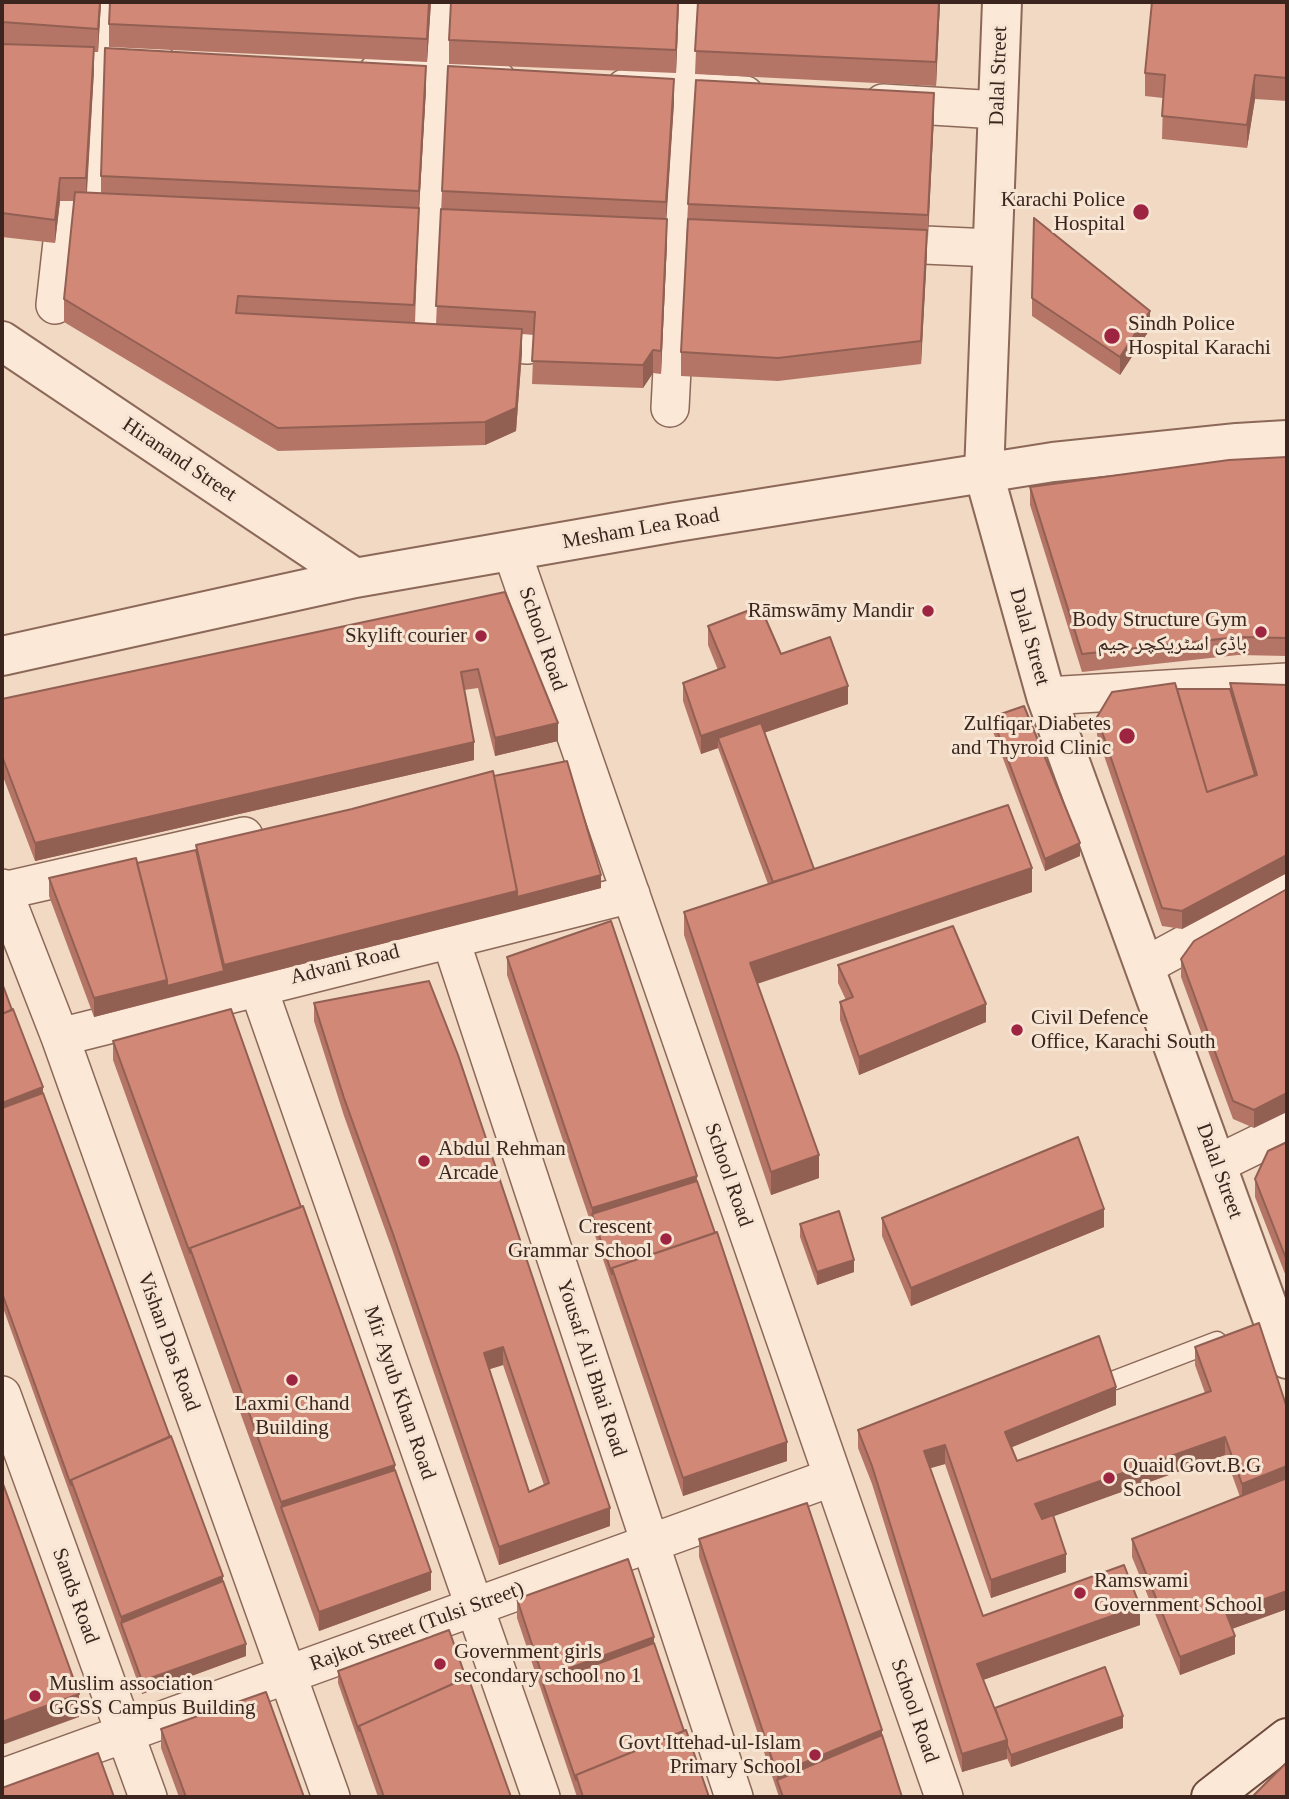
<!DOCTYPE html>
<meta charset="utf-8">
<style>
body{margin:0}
#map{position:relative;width:1289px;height:1799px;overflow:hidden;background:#f1d9c3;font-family:"Times New Roman",serif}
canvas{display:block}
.frame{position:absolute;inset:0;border:4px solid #3b251e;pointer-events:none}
</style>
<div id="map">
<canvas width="1289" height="1799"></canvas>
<div class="frame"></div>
</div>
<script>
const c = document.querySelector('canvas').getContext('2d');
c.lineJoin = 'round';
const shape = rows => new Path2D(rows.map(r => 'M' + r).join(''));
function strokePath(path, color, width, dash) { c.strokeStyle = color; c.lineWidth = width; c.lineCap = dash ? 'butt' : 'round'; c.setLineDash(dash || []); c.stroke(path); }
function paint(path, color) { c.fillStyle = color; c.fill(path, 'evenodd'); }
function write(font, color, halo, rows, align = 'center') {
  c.font = font + ' "Times New Roman","Noto Naskh Arabic",serif'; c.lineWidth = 6; c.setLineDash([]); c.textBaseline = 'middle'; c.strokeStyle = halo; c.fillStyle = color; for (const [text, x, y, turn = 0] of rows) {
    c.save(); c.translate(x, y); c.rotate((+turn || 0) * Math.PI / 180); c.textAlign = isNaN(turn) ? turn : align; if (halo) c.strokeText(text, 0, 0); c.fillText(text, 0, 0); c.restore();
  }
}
const service = shape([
 [1115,1380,1217,1341]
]);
const minor = shape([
 [2,51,155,60],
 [377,73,497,80],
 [625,88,745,95],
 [883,103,998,110],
 [368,220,489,225],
 [617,231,737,237],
 [879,243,992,248],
 [55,305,66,206,95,207,110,2],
 [425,338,441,2],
 [472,341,528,345],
 [670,408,691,2],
 [512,552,944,1797],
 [1046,696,1287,682],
 [2,888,60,1037,331,1797],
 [3,891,244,836],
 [450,938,734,1797],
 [1145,966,1287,889],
 [258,987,541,1797],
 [60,1037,631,894],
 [1217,1164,1287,1130],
 [2,1395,148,1797],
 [2,1778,833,1477]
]);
const tertiary = shape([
 [1002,2,984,474,1046,696,1287,1359],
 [2,341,355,578],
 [2,656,355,578,676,522,1053,462,1237,443,1287,440]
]);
const secondary = shape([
 [1211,1797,1287,1738]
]);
strokePath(service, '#8c6859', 21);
strokePath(minor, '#8c6859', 40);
strokePath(tertiary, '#8c6859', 42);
strokePath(secondary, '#6e4a3c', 42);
strokePath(service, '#fbe8d7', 18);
strokePath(minor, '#fbe8d7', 37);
strokePath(tertiary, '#fbe8d7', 38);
strokePath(secondary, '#fbe8d7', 38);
paint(shape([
 [2,2,101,2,98,52,94,52,94,70,87,193,101,193,101,176,426,89,419,210,415,323,436,324,442,191,674,102,666,218,667,242,661,374,653,373,643,388,532,384,534,335,522,334,522,352,516,431,485,445,278,451,64,322,64,299,74,201,60,201,55,243,2,237],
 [431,2,427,62,109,47,109,24],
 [679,2,676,73,449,64,449,40],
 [698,2,940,2,936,86,695,74],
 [1287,2,1287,101,1255,99,1247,148,1162,139,1163,98,1145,96,1145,73],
 [934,116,921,364,778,381,681,376,681,352,688,204],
 [1032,298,1150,329,1120,375,1032,316],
 [1287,457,1287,656,1238,655,1082,672,1030,505,1030,487],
 [505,592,558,741,495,756,478,688,464,690,474,760,35,861,2,774,2,699],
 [708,626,781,654,848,704,764,733,814,869,1032,892,757,984,819,1178,771,1195,684,935,684,912,768,884,718,748,701,754,683,701,683,683,718,670,708,645],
 [1230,683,1287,873,1182,929,1162,926,1097,735,1097,717,1177,689,1230,689],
 [992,717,1080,856,1045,871,992,729],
 [494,776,601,888,94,1017,49,896,49,878,137,863,196,850,196,845],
 [1287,889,1254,1128,1233,1119,1181,977,1181,959],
 [507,957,697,1181,787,1461,683,1496,507,975],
 [838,965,986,1022,859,1075,840,1020,840,1002,846,1000,838,983],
 [2,983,223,1581,246,1656,142,1694,2,1305],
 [314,1003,610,1526,499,1565,392,1249,344,1116,314,1021],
 [503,1365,544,1485,529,1492,489,1369],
 [113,1041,395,1470,431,1590,319,1631,113,1060],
 [1287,1142,1287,1279,1255,1197,1255,1179],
 [882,1218,1104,1227,911,1306,882,1236],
 [800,1224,854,1272,817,1285,800,1237],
 [1195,1347,1287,1609,1232,1629,1235,1654,1180,1675,1132,1557,1132,1539,1240,1497,1225,1455,1053,1516,1066,1572,991,1598,945,1464,930,1468,983,1616,1140,1625,983,1680,995,1708,1123,1728,1011,1767,1007,1758,962,1772,872,1484,858,1448,858,1430,1116,1405,1012,1447,1017,1461,1205,1393,1195,1365],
 [699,1539,882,1735,902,1797,779,1797,699,1557],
 [517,1599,654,1643,684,1731,709,1797,577,1797,517,1618],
 [338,1671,466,1678,511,1797,378,1797,338,1683],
 [161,1729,304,1797,179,1797,161,1748]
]), '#b47566');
paint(shape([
 [100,2,101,2,98,52,98,29],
 [429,2,431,2,427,62,427,39],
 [678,2,679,2,676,73,676,50],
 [939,2,940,2,936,86,936,62],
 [94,47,94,70,86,201,86,178],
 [426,66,426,89,419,210,414,328,419,191],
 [1255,75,1255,99,1247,148,1247,125],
 [674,79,674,102,666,226,666,202],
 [934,93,934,116,928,238,928,215],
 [60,178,60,201,55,243,55,220],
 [667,219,667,242,661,374,661,351],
 [927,230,927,254,921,364,921,341],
 [1150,311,1150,329,1120,375,1120,357],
 [522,329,522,352,516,431,485,445,485,422],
 [653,350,653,373,643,388,643,365],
 [848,686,848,704,722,747,718,738,718,748,701,754,701,736],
 [558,723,558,741,495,756,495,738],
 [474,742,474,760,35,861,35,843],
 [1080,843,1080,856,1045,871,1045,859],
 [1287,855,1287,873,1182,929,1182,911],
 [1032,868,1032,892,750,986,750,963],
 [601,875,601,888,517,910,517,897],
 [517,891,517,910,167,998,167,986,224,971,224,965],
 [167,980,167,998,94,1017,94,998],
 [986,1004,986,1022,859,1075,859,1057],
 [43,1087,43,1105,2,1121,2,1103],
 [1287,1093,1287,1112,1254,1128,1254,1110],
 [819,1155,819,1178,771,1195,771,1172],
 [697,1176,697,1194,592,1214,592,1226,592,1208],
 [1104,1209,1104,1227,911,1306,911,1288],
 [854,1260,854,1272,817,1285,817,1272],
 [503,1347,503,1365,484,1371,484,1353],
 [1116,1387,1116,1405,1005,1450,1005,1432],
 [1225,1437,1225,1455,1035,1523,1035,1504],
 [787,1442,787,1461,683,1496,683,1478],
 [945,1445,945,1464,924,1470,924,1451],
 [395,1465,395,1488,281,1507,281,1525,281,1502],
 [1287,1466,1287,1484,1242,1502,1242,1484],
 [610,1508,610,1526,499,1565,499,1547],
 [1066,1554,1066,1572,991,1598,991,1580],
 [431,1572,431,1590,319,1631,319,1612],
 [223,1576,223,1594,121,1623,121,1617],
 [1287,1591,1287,1609,1226,1631,1226,1613],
 [1140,1606,1140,1625,977,1682,977,1664],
 [1235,1636,1235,1654,1180,1675,1180,1657],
 [654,1637,654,1655,543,1684,543,1678],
 [246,1644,246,1656,142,1694,142,1681],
 [79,1694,79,1717,2,1745,2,1722],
 [1123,1716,1123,1728,1011,1767,1011,1755],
 [882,1730,882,1748,777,1780,777,1774],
 [1007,1740,1007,1759,962,1772,962,1754]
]), '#925f53');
const building = shape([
 [2,2,100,2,98,29,2,22,2,2],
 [110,2,429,2,427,39,109,24,110,2],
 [451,2,678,2,676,50,449,40,451,2],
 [698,2,939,2,936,62,695,51,698,2],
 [1152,2,1287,2,1287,78,1255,75,1247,125,1162,116,1165,75,1145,73,1152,2],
 [2,44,94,47,86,178,60,178,55,220,2,213,2,44],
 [105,48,426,66,419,191,101,176,105,48],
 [448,66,674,79,666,202,442,191,448,66],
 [696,80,934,93,928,215,688,204,696,80],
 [75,192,419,208,414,305,238,296,236,313,522,329,516,408,485,422,278,428,64,299,75,192],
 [441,209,667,219,661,351,653,350,643,365,532,361,535,312,436,306,441,209],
 [1034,218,1150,311,1120,357,1032,298,1034,218],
 [688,219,927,230,921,341,778,358,681,352,688,219],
 [1287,457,1287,638,1238,637,1082,654,1030,487,1229,460,1287,457],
 [505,592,558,723,495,738,478,669,461,672,474,742,35,843,2,756,2,699,505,592],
 [760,606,781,654,830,637,848,686,701,736,683,683,725,667,708,626,760,606],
 [1175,683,1207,792,1257,775,1230,683,1287,685,1287,855,1182,911,1162,908,1097,717,1112,692,1175,683],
 [1177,689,1230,689,1255,775,1207,792,1177,689],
 [1024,706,1080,843,1045,859,992,717,1024,706],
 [761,723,814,869,773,882,718,738,761,723],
 [567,761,601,875,517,897,517,891,494,776,567,761],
 [493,771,517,891,224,965,196,845,352,809,493,771],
 [1008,805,1032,868,750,963,819,1155,771,1172,684,912,1008,805],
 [196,850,224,971,167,986,167,980,137,863,196,850],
 [136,858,167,980,94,998,49,878,136,858],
 [1287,889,1287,1093,1254,1110,1233,1101,1181,959,1194,941,1287,889],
 [611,921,697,1176,592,1208,507,957,611,921],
 [953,926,986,1004,859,1057,840,1002,853,997,838,965,953,926],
 [429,981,458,1055,610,1508,499,1547,392,1231,344,1098,314,1003,429,981],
 [503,1347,549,1483,529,1492,484,1353,503,1347],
 [2,983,12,1010,2,1014,2,983],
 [13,1009,43,1087,2,1103,2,1014,13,1009],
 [231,1009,301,1207,190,1248,190,1253,113,1041,231,1009],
 [43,1093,170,1437,71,1480,71,1485,2,1293,2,1108,43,1093],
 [1078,1137,1104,1209,911,1288,882,1218,1078,1137],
 [1287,1142,1287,1261,1255,1179,1268,1151,1287,1142],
 [697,1181,715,1233,612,1268,612,1274,592,1214,697,1181],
 [303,1206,395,1465,281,1502,190,1248,303,1206],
 [839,1211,854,1260,817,1272,800,1224,839,1211],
 [717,1232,787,1442,683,1478,612,1268,717,1232],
 [1259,1323,1287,1408,1287,1466,1242,1484,1225,1437,1035,1504,1042,1519,1053,1515,1066,1554,991,1580,945,1445,924,1451,983,1616,1124,1565,1140,1606,977,1664,1007,1740,962,1754,872,1466,858,1430,1099,1336,1116,1387,1005,1432,1017,1461,1211,1391,1195,1347,1259,1323],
 [171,1436,223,1576,121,1617,71,1480,171,1436],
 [395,1470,431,1572,319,1612,281,1507,395,1470],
 [1287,1478,1287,1591,1226,1613,1235,1636,1180,1657,1132,1539,1287,1478],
 [2,1481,79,1694,2,1722,2,1481],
 [807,1503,882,1730,777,1774,699,1539,807,1503],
 [628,1559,654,1637,543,1678,517,1599,628,1559],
 [223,1581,246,1644,142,1681,121,1623,223,1581],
 [449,1630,466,1678,359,1726,359,1731,338,1671,449,1630],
 [654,1643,684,1731,576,1775,576,1780,543,1684,654,1643],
 [1105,1667,1123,1716,1011,1755,1007,1745,1007,1740,995,1708,1105,1667],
 [468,1677,511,1797,384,1797,359,1726,468,1677],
 [266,1692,304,1797,186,1797,161,1729,266,1692],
 [686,1730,709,1797,583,1797,576,1775,686,1730],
 [882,1735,902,1797,783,1797,777,1780,882,1735],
 [98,1753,114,1797,2,1797,2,1788,98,1753],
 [1287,1762,1287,1797,1252,1797,1287,1762]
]);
paint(building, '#d18877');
strokePath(building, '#925f53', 2);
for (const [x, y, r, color] of [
 [1141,212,9,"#9e2541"],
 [1112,336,9,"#9e2541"],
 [928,611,7,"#9e2541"],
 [1261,632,7,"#9e2541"],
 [481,636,7,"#9e2541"],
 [1127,736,9,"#9e2541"],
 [1017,1030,7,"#9e2541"],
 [424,1161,7,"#9e2541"],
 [666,1239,7,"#9e2541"],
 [292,1380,7,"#9e2541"],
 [1109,1478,7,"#9e2541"],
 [1080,1593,7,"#9e2541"],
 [440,1664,7,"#9e2541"],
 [35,1696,7,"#9e2541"],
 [815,1755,7,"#9e2541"]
]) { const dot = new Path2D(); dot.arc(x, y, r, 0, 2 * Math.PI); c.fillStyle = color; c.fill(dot); strokePath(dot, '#f7e5d3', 2.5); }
write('21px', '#3b251e', '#f7e5d3', [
 ["Dalal Street",999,76,-88],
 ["Hiranand Street",179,460,34],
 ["Mesham Lea Road",641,529,-10],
 ["Dalal Street",1029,637,74],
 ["School Road",542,639,71],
 ["Advani Road",345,965,-14],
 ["Dalal Street",1219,1171,70],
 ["School Road",728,1175,71],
 ["Vishan Das Road",168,1342,70],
 ["Yousaf Ali Bhai Road",591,1368,72],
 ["Mir Ayub Khan Road",399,1393,71],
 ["Sands Road",75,1596,70],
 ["Rajkot Street (Tulsi Street)",417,1627,-20],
 ["School Road",914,1711,71]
]);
write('21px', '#3b251e', '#f7e5d3', [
 ["Karachi Police",1125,200],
 ["Hospital",1125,224],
 ["Sindh Police",1128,324,"left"],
 ["Hospital Karachi",1128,348,"left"],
 ["Rāmswāmy Mandir",914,611],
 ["Body Structure Gym",1247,620],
 ["باڈی اسٹریکچر جیم",1247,644],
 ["Skylift courier",467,636],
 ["Zulfiqar Diabetes",1111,724],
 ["and Thyroid Clinic",1111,748],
 ["Civil Defence",1031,1018,"left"],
 ["Office, Karachi South",1031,1042,"left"],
 ["Abdul Rehman",438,1149,"left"],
 ["Arcade",438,1173,"left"],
 ["Crescent",652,1227],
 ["Grammar School",652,1251],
 ["Laxmi Chand",292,1404,"center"],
 ["Building",292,1428,"center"],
 ["Quaid Govt.B.G",1123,1466,"left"],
 ["School",1123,1490,"left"],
 ["Ramswami",1094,1581,"left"],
 ["Government School",1094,1605,"left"],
 ["Government girls",454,1652,"left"],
 ["secondary school no 1",454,1676,"left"],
 ["Muslim association",49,1684,"left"],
 ["GGSS Campus Building",49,1708,"left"],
 ["Govt Ittehad-ul-Islam",801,1743],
 ["Primary School",801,1767]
], 'right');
</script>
